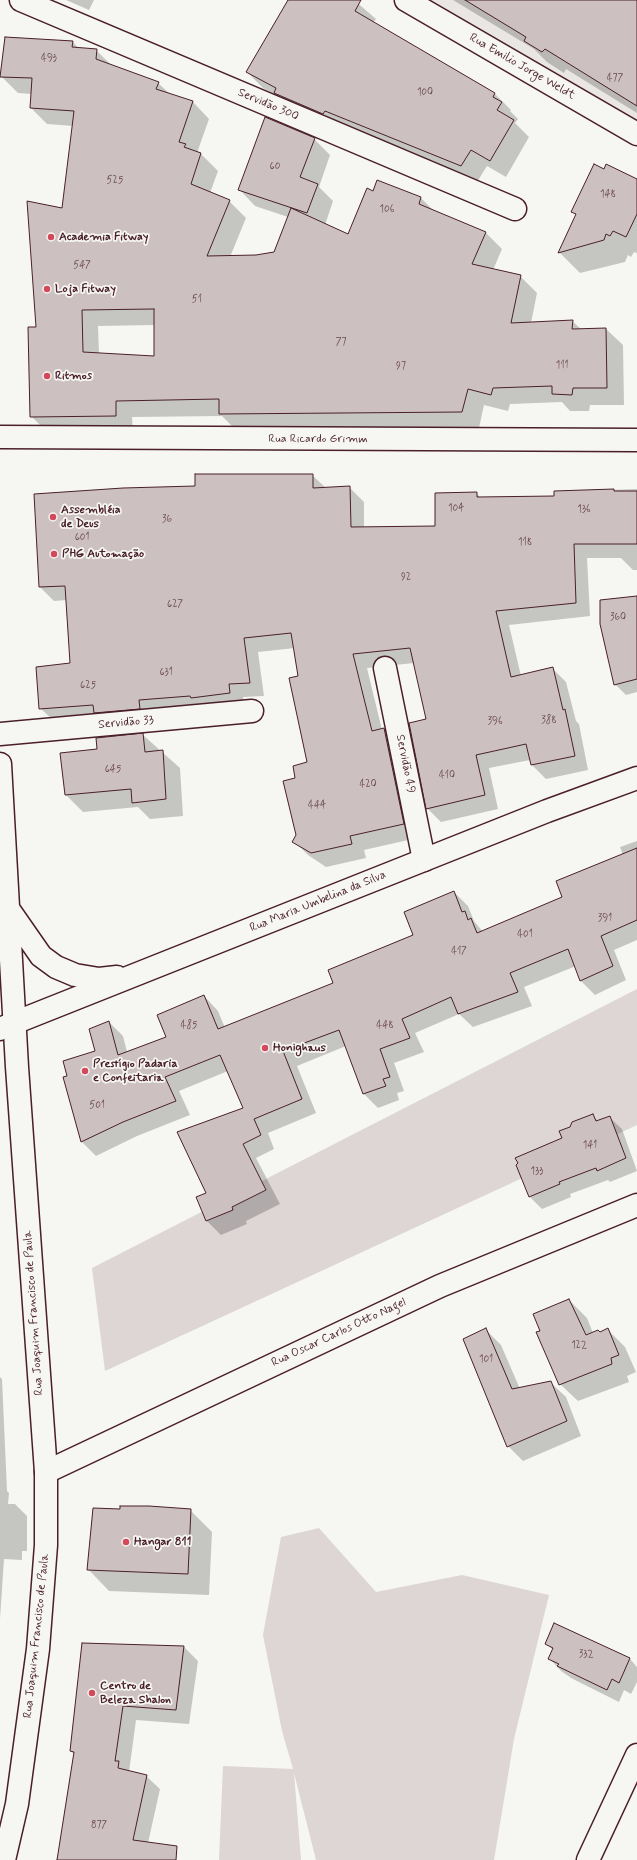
<!DOCTYPE html>
<meta charset="utf-8">
<style>
body{margin:0}
canvas{display:block;background:#f6f6f2}
</style>
<canvas width="637" height="1860"></canvas>
<script>
const c = document.querySelector('canvas').getContext('2d');
c.lineJoin = 'round';
function paint(path, color) { c.fillStyle = color; c.fill(path, 'evenodd'); }
const shape = rows => new Path2D(rows.map(r => 'M' + r).join(''));
function strokePath(path, color, width, dash) { c.strokeStyle = color; c.lineWidth = width; c.lineCap = dash ? 'butt' : 'round'; c.setLineDash(dash || []); c.stroke(path); }
function write(font, color, halo, rows, align = 'center') {
  c.font = font + ' Mynerve,sans-serif'; c.lineWidth = 3.5; c.setLineDash([]); c.textBaseline = 'middle'; c.strokeStyle = halo; c.fillStyle = color; for (const [text, x, y, turn = 0] of rows) {
    c.save(); c.translate(x, y); c.rotate((+turn || 0) * Math.PI / 180); c.textAlign = isNaN(turn) ? turn : align; if (halo) c.strokeText(text, 0, 0); c.fillText(text, 0, 0); c.restore();
  }
}
paint(shape([
 [417,0,637,0,637,128]
]), '#e9e6e3');
paint(shape([
 [637,989,637,1125,105,1371,92,1268],
 [319,1528,376,1592,462,1575,549,1595,514,1739,494,1860,316,1860,294,1773,301,1860,219,1860,223,1766,293,1769,282,1731,263,1635,281,1537]
]), '#ddd6d5');
paint(shape([
 [66,0,94,0,89,10],
 [289,0,354,0,376,19,373,23,495,94,511,110,510,111,518,119,515,123,529,137,506,177,487,166,477,182,291,109,278,96,263,88,247,72],
 [453,0,637,0,637,113,566,69,564,73,547,62,534,49],
 [73,42,79,49,96,50,112,66,158,83,170,94,193,102,209,119,197,153,201,154,218,171,210,193,229,201,246,218,230,257,256,256,274,252,288,217,255,206,239,189,314,139,330,155,319,187,333,201,325,225,349,235,374,192,377,182,421,198,434,211,485,232,502,249,493,270,520,276,537,293,531,323,572,321,581,329,606,329,623,345,624,405,590,405,589,411,570,411,562,402,510,404,508,411,484,405,479,428,236,430,222,416,132,417,133,432,48,433,31,416,37,328,63,209,73,126,47,124,31,108,32,94,18,93,1,76],
 [155,325,155,357,99,354,98,326],
 [604,170,637,180,637,253,634,252,631,257,628,255,625,262,580,273,559,252,577,215,573,212],
 [312,475,326,488,350,488,364,502,364,528,436,527,476,493,481,498,555,497,555,492,637,489,637,570,633,570,621,558,587,558,590,616,509,625,521,676,552,668,566,682,576,721,579,724,588,770,546,779,532,765,530,760,489,768,498,809,441,822,427,808,427,720,414,663,367,668,382,730,384,729,398,743,417,838,364,850,366,858,326,867,308,855,294,841,297,835,296,778,308,763,299,677,295,648,258,652,264,696,243,697,244,707,55,722,40,708,71,664,67,600,54,601,40,587,196,487],
 [637,597,637,692,626,695,615,684],
 [143,735,180,768,183,816,150,819,138,807,83,812,66,795,98,750],
 [637,841,637,940,614,950,626,980,595,995,581,981,576,966,524,987,532,1006,473,1027,459,1014,415,1033,424,1052,394,1063,404,1091,397,1093,399,1100,378,1108,364,1094,346,1046,297,1066,316,1113,268,1133,274,1149,256,1158,280,1204,246,1221,247,1224,221,1235,207,1221,197,1198,207,1194,244,1109,228,1071,179,1091,190,1115,137,1136,96,1156,82,1142,64,1078,69,1077,96,1051,109,1022,123,1036,127,1052,167,1037,204,996,218,1011,225,1028,335,984,414,936,454,892,468,906,474,921,483,932,563,898,623,855,620,847],
 [592,1115,598,1121,609,1117,622,1129,637,1171,610,1182,608,1180,570,1194,571,1197,542,1209,530,1197,517,1165,563,1138],
 [569,1300,587,1318,593,1333,600,1333,608,1330,625,1347,636,1372,627,1376,629,1382,578,1401,560,1384,542,1332],
 [486,1330,501,1345,520,1389,550,1382,566,1397,581,1436,523,1461,508,1446],
 [0,1377,2,1379,7,1491,9,1493,8,1504,15,1504,27,1516,27,1551,22,1551,22,1560,4,1559,0,1619],
 [190,1510,212,1532,209,1595,109,1591,88,1569],
 [555,1624,630,1659,637,1667,637,1682,631,1694,624,1690,619,1702,571,1678,561,1671,549,1658,553,1650,547,1644],
 [184,1647,198,1661,189,1724,136,1720,129,1772,146,1776,160,1789,148,1843,168,1860,56,1860,60,1849,75,1755,71,1751]
]), '#0003');
const building = shape([
 [288,0,361,0,355,11,495,93,493,97,502,102,497,110,514,120,490,161,471,150,461,166,325,111,323,114,274,93,276,88,246,72,288,0],
 [465,0,637,0,637,106,545,49,542,52,524,41,526,37,465,0],
 [5,37,73,41,72,47,97,49,96,59,159,82,156,89,193,101,179,142,186,144,184,147,201,153,191,184,230,200,207,256,256,255,274,252,291,208,348,234,367,188,373,191,377,180,421,197,419,204,486,232,472,264,521,275,511,323,573,320,572,329,606,328,607,388,573,388,572,395,552,394,552,386,493,388,491,395,468,389,462,412,219,414,219,399,116,401,116,416,30,417,28,327,36,327,27,201,62,208,74,111,30,108,32,78,0,77,5,37],
 [154,309,154,356,83,352,82,310,154,309],
 [265,117,315,138,300,177,318,184,307,213,238,190,265,117],
 [594,164,604,169,606,164,637,179,637,214,626,237,613,231,610,236,606,234,604,240,558,253,576,214,571,212,594,164],
 [195,474,313,474,313,488,350,486,351,527,435,526,435,493,477,492,477,497,554,496,554,491,614,489,614,491,637,491,637,544,574,544,576,603,496,611,511,677,553,667,563,710,565,709,575,756,531,765,526,744,476,755,485,795,426,809,409,723,426,719,410,648,353,654,372,731,384,728,404,824,350,836,352,844,311,853,292,842,296,835,283,781,295,778,293,766,307,762,289,678,298,676,291,633,244,638,250,683,229,684,230,693,191,698,190,696,139,700,140,709,94,713,93,705,39,709,36,667,70,663,65,586,39,587,34,494,123,488,195,486,195,474],
 [637,596,637,679,614,685,600,624,600,600,637,596],
 [143,733,145,752,163,750,166,799,132,803,131,789,65,795,60,753,97,749,96,738,143,733],
 [637,848,637,920,601,936,613,966,580,981,568,949,510,973,518,992,458,1014,451,997,402,1019,410,1038,380,1049,390,1077,383,1079,386,1086,363,1094,339,1030,283,1051,302,1099,254,1119,261,1135,243,1144,266,1190,232,1207,233,1210,206,1221,196,1197,206,1193,177,1132,243,1108,220,1055,165,1077,176,1101,123,1122,81,1142,63,1077,67,1076,63,1061,95,1051,89,1029,109,1021,118,1055,166,1037,157,1015,204,995,218,1029,333,983,328,970,413,935,404,912,454,891,462,912,465,911,468,920,471,918,477,933,562,897,556,881,637,848],
 [593,1114,596,1121,610,1116,626,1158,597,1171,596,1168,559,1182,560,1184,529,1197,516,1165,518,1163,515,1158,562,1138,559,1131,570,1127,572,1122,593,1114],
 [569,1299,586,1335,598,1330,600,1332,608,1328,619,1355,611,1358,612,1364,559,1385,536,1332,540,1331,533,1314,569,1299],
 [486,1328,512,1389,551,1381,567,1421,507,1447,463,1339,486,1328],
 [120,1506,149,1506,191,1509,188,1574,87,1570,93,1508,120,1509,120,1506],
 [554,1623,630,1658,619,1683,612,1679,607,1690,557,1666,559,1664,548,1659,553,1648,545,1644,554,1623],
 [82,1643,184,1646,176,1710,123,1706,115,1761,119,1761,118,1768,147,1775,133,1840,177,1846,176,1860,57,1860,74,1752,70,1751,82,1643]
]);
paint(building, '#ccc1c0');
strokePath(building, '#4a1f2b', 1);
const minor = shape([
 [21,0,515,209],
 [406,0,637,134],
 [385,668,424,860],
 [0,734,252,711],
 [0,1029,14,1023],
 [46,1472,440,1286,637,1205],
 [588,1860,637,1755]
]);
const major = shape([
 [0,437,637,440],
 [0,764,17,1067,46,1472,46,1545,38,1649,17,1804,4,1860],
 [9,910,41,956,56,967,75,975,99,979,117,977],
 [14,1023,547,811,637,778]
]);
strokePath(minor, '#4a1f2b', 25);
strokePath(major, '#4a1f2b', 25);
strokePath(minor, '#f6f6f2', 22);
strokePath(major, '#f6f6f2', 22);
for (const [x, y, r, color] of [
 [51,237,4,"#d1495b"],
 [47,289,4,"#d1495b"],
 [47,376,4,"#d1495b"],
 [53,517,4,"#d1495b"],
 [54,554,4,"#d1495b"],
 [265,1048,4,"#d1495b"],
 [85,1071,4,"#d1495b"],
 [126,1542,4,"#d1495b"],
 [92,1693,4,"#d1495b"]
]) { const dot = new Path2D(); dot.arc(x, y, r, 0, 2 * Math.PI); c.fillStyle = color; c.fill(dot); strokePath(dot, '#f6f6f2', 1.5); }
write('10px', '#6a4850', null, [
 ["493",49,59],
 ["477",615,79],
 ["100",425,93],
 ["60",275,167],
 ["525",115,181],
 ["148",608,195],
 ["106",387,210],
 ["547",82,266],
 ["51",197,300],
 ["77",341,343],
 ["111",562,366],
 ["97",401,367],
 ["104",456,509],
 ["136",584,510],
 ["36",167,520],
 ["601",82,538],
 ["118",525,543],
 ["92",406,578],
 ["627",175,605],
 ["360",618,618],
 ["631",166,673],
 ["625",88,686],
 ["388",549,721],
 ["396",495,722],
 ["645",113,770],
 ["410",447,776],
 ["420",368,785],
 ["444",317,806],
 ["391",605,919],
 ["401",525,935],
 ["417",459,952],
 ["485",189,1026],
 ["448",385,1026],
 ["501",97,1106],
 ["141",590,1146],
 ["133",537,1172],
 ["122",579,1346],
 ["101",486,1360],
 ["332",586,1655],
 ["877",99,1826]
]);
write('12px', '#4a1f2b', '#f6f6f2', [
 ["Rua Emilio Jorge Weldt",522,67,30],
 ["Servidão 300",268,105,23],
 ["Rua Ricardo Grimm",318,439],
 ["Servidão 33",126,723,-5],
 ["Servidão 49",405,764,79],
 ["Rua Maria Umbelina da Silva",318,902,-22],
 ["Rua Joaquim Francisco de Paula",34,1313,-94],
 ["Rua Oscar Carlos Otto Nagel",339,1333,-25],
 ["Rua Joaquim Francisco de Paula",37,1636,-84]
]);
write('bold 12px', '#4a1f2b', '#f6f6f2', [
 ["Academia Fitway",59,237],
 ["Loja Fitway",55,289],
 ["Ritmos",55,376],
 ["Assembléia",61,510],
 ["de Deus",61,524],
 ["PHG Automação",62,554],
 ["Honighaus",273,1048],
 ["Prestígio Padaria",93,1064],
 ["e Confeitaria",93,1078],
 ["Hangar 811",134,1542],
 ["Centro de",100,1686],
 ["Beleza Shalon",100,1700]
], 'left');
</script>
